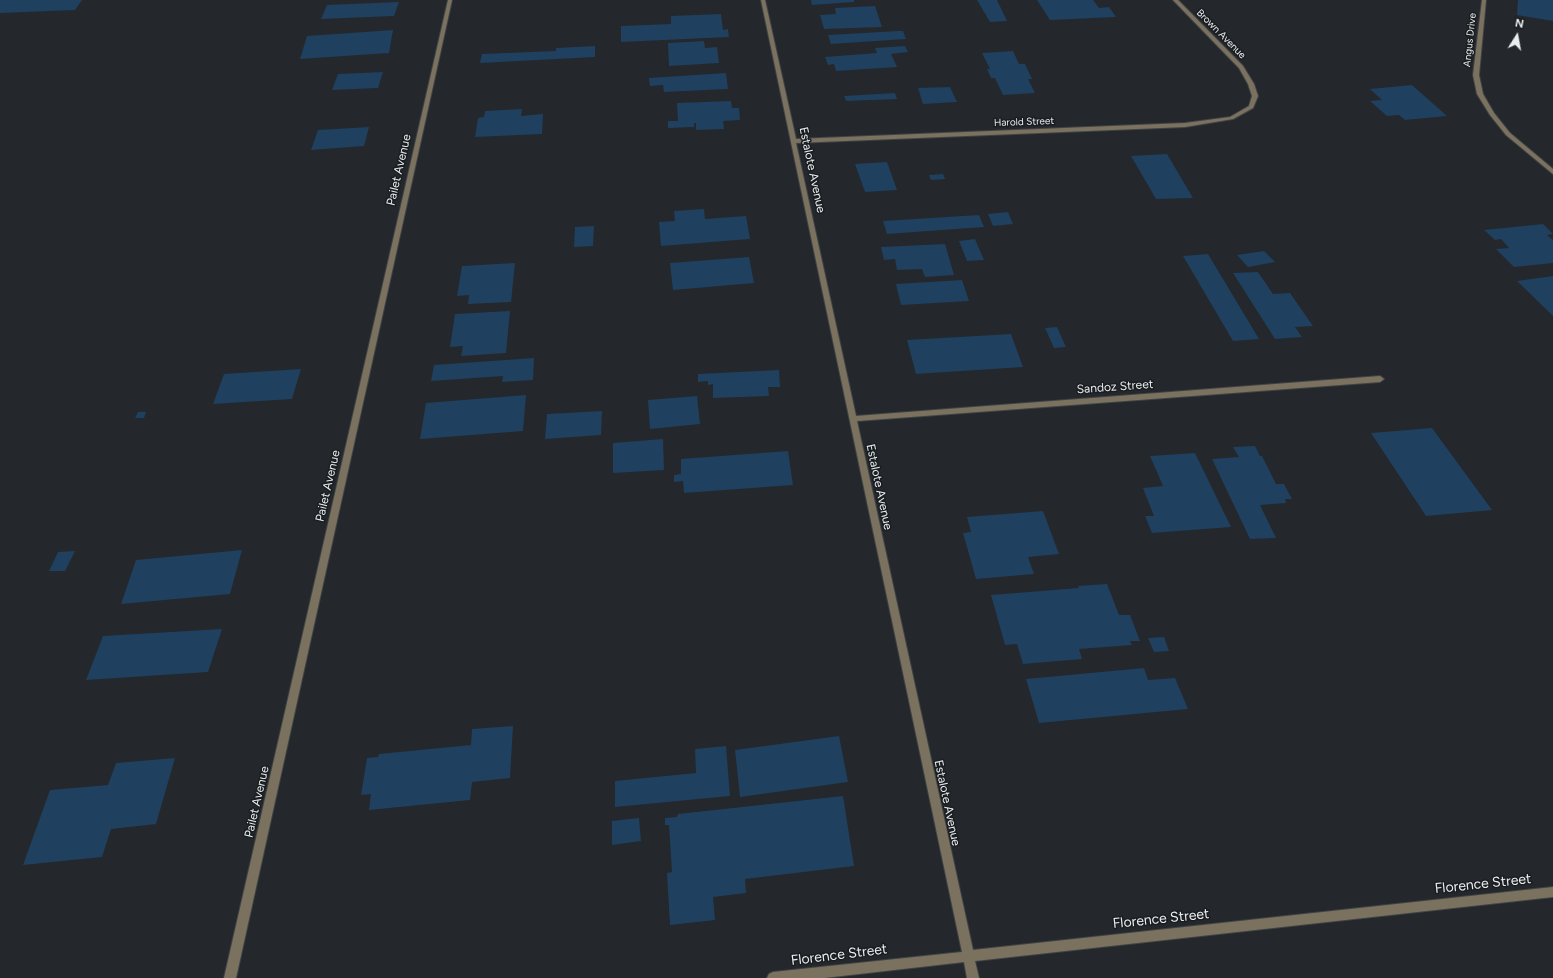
<!DOCTYPE html>
<style>
body{margin:0}
#map{position:relative;width:1553px;height:978px;overflow:hidden;background:#24272b;font-family:Figtree,sans-serif}
canvas{display:block}
.north{position:absolute;left:1497px;top:16px;width:40px;height:40px;-webkit-text-stroke:3px #1a1e21;paint-order:stroke;rotate:11deg;font-size:11px;font-weight:700;line-height:16px;text-align:center;color:#eaedef}
.north::after{content:'';display:block;margin:auto;width:14px;height:18px;background:#eaedef;clip-path:polygon(50% 0,100% 100%,50% 72%,0 100%)}
</style>
<div id="map">
<canvas width="1553" height="978"></canvas>
<div class="north">N</div>
</div>
<script>
const c = document.querySelector('canvas').getContext('2d');
c.lineJoin = 'round';
function paint(path, color) { c.fillStyle = color; c.fill(path, 'evenodd'); }
const shape = rows => new Path2D(rows.map(r => 'M' + r).join(''));
function strokePath(path, color, width, dash) { c.strokeStyle = color; c.lineWidth = width; c.lineCap = dash ? 'butt' : 'round'; c.setLineDash(dash || []); c.stroke(path); }
function write(font, color, halo, rows, align = 'center') {
  c.font = font + ' Figtree,sans-serif'; c.lineWidth = 3; c.setLineDash([]); c.textBaseline = 'middle'; c.strokeStyle = halo; c.fillStyle = color; for (const [text, x, y, turn = 0] of rows) {
    c.save(); c.translate(x, y); c.rotate((+turn || 0) * Math.PI / 180); c.textAlign = isNaN(turn) ? turn : align; if (halo) c.strokeText(text, 0, 0); c.fillText(text, 0, 0); c.restore();
  }
}
paint(shape([
 [0,0,82,0,75,10,0,13],
 [811,0,854,0,854,2,812,5],
 [977,0,997,0,1007,21,990,22],
 [1037,0,1093,0,1099,8,1109,7,1116,17,1050,20],
 [1518,0,1553,0,1553,21,1517,15],
 [399,2,394,16,321,19,327,5],
 [875,6,882,27,824,29,820,15,836,14,835,8],
 [721,14,723,30,728,29,729,37,621,42,621,26,671,24,671,16],
 [393,30,389,53,300,59,307,36],
 [898,31,903,31,906,39,831,44,828,35],
 [704,41,705,48,717,47,719,63,669,66,668,43],
 [595,46,595,57,480,63,482,54,556,51,556,48],
 [905,46,908,52,891,54,897,67,836,71,834,64,828,65,825,57,877,53,875,48],
 [1013,51,1019,64,1025,64,1032,79,1028,79,1035,93,1003,95,995,78,991,78,987,69,990,69,982,53],
 [383,72,378,88,332,90,338,74],
 [726,73,728,89,664,92,663,85,650,86,649,78],
 [1412,85,1447,116,1405,120,1399,115,1387,116,1370,101,1382,100,1370,89],
 [950,87,957,102,923,104,918,88],
 [895,93,897,99,846,101,844,96],
 [731,101,732,108,739,108,740,120,723,121,724,129,696,130,696,123,694,123,694,127,668,128,668,121,678,121,677,103],
 [522,109,521,116,543,114,542,134,475,137,478,118,484,117,485,111],
 [369,127,364,146,311,150,318,130],
 [1167,154,1193,198,1156,199,1131,156],
 [887,162,897,190,865,192,855,164],
 [943,174,945,179,931,180,929,175],
 [704,209,705,219,746,216,750,239,661,246,659,222,675,221,674,211],
 [1008,212,1013,224,993,226,988,214],
 [979,215,984,227,887,234,883,221],
 [1543,224,1553,234,1547,235,1553,240,1553,263,1514,267,1496,249,1509,248,1501,239,1495,240,1484,230],
 [594,226,593,246,574,247,575,227],
 [975,239,984,260,967,261,959,241],
 [945,244,954,275,925,277,922,269,897,270,895,259,884,260,881,247],
 [1264,251,1275,262,1248,267,1237,255],
 [1208,254,1259,339,1233,341,1183,256],
 [749,257,754,283,673,290,670,263],
 [515,263,511,302,468,304,469,295,457,296,462,266],
 [1258,272,1273,294,1290,293,1313,326,1295,327,1302,337,1275,339,1233,273],
 [1553,276,1553,316,1517,281],
 [962,280,969,301,901,305,896,284],
 [510,311,506,353,461,356,463,346,450,347,455,314],
 [1057,327,1066,347,1054,348,1045,328],
 [1011,334,1023,367,916,374,907,340],
 [534,358,533,380,502,382,503,376,431,381,434,365],
 [301,369,292,399,213,404,224,374],
 [779,370,780,387,768,387,769,396,713,398,713,384,708,385,708,381,698,382,698,374],
 [526,395,523,431,420,439,426,403],
 [697,396,700,424,650,429,648,400],
 [602,411,601,435,545,439,547,414],
 [138,412,146,412,144,418,135,418],
 [1432,428,1492,510,1426,516,1371,433],
 [663,439,664,470,613,473,613,443],
 [1255,446,1260,456,1262,456,1276,484,1284,484,1292,499,1285,499,1286,503,1260,505,1276,538,1250,539,1212,459,1239,457,1233,447],
 [788,451,793,485,684,493,683,481,674,482,674,475,681,474,681,459],
 [1195,453,1231,527,1152,533,1145,516,1154,516,1143,488,1163,486,1150,456],
 [1043,511,1059,554,1028,557,1034,574,976,579,963,533,971,532,967,517],
 [242,550,230,594,121,604,136,560],
 [75,551,65,571,49,571,58,552],
 [1107,584,1119,615,1130,615,1140,641,1130,641,1132,645,1079,649,1082,659,1023,664,1017,644,1005,645,991,595,1079,588,1078,586],
 [222,629,208,672,86,680,103,636],
 [1164,637,1169,651,1154,652,1148,638],
 [1144,668,1148,680,1175,678,1188,709,1039,723,1026,679],
 [513,726,510,778,472,782,470,800,369,810,371,794,361,795,367,758,378,757,379,754,471,745,472,729],
 [839,736,848,782,740,797,735,750],
 [726,746,730,796,615,807,615,781,696,773,695,749],
 [175,758,156,824,111,829,102,857,23,865,50,790,108,785,116,763],
 [843,796,854,866,745,879,746,893,713,897,715,920,670,925,667,873,672,872,669,825,665,825,665,818,677,817,678,814],
 [639,818,641,841,612,845,612,821]
]), '#1f405f');
const minor = shape([
 [448,0,452,0,236,978,224,978,448,0],
 [761,0,765,0,796,139,1185,123,1230,117,1249,106,1252,96,1248,84,1239,68,1173,0,1178,0,1243,66,1254,84,1258,96,1253,108,1233,119,1185,127,796,143,856,416,1380,376,1384,379,1380,382,857,421,973,950,1553,887,1553,897,975,961,979,978,967,978,964,962,824,978,767,978,769,974,773,972,962,952,761,0],
 [1482,0,1486,0,1479,75,1483,94,1494,113,1510,133,1553,169,1553,174,1506,135,1490,115,1477,94,1473,75,1482,0]
]);
strokePath(minor, '#404346', 2);
paint(minor, '#7b715f');
write('10px', '#eaedef', '#1a1e21', [
 ["Brown Avenue",1221,34,45],
 ["Angus Drive",1470,40,-84],
 ["Harold Street",1024,122,-2]
]);
write('12px', '#eaedef', '#1a1e21', [
 ["Pailet Avenue",399,170,-77],
 ["Estalote Avenue",812,170,78],
 ["Sandoz Street",1115,387,-4],
 ["Pailet Avenue",328,486,-77],
 ["Estalote Avenue",879,487,78],
 ["Pailet Avenue",257,802,-77],
 ["Estalote Avenue",947,803,78]
]);
write('14px', '#eaedef', '#1a1e21', [
 ["Florence Street",1483,884,-6],
 ["Florence Street",1161,919,-6],
 ["Florence Street",839,955,-7]
]);
</script>
